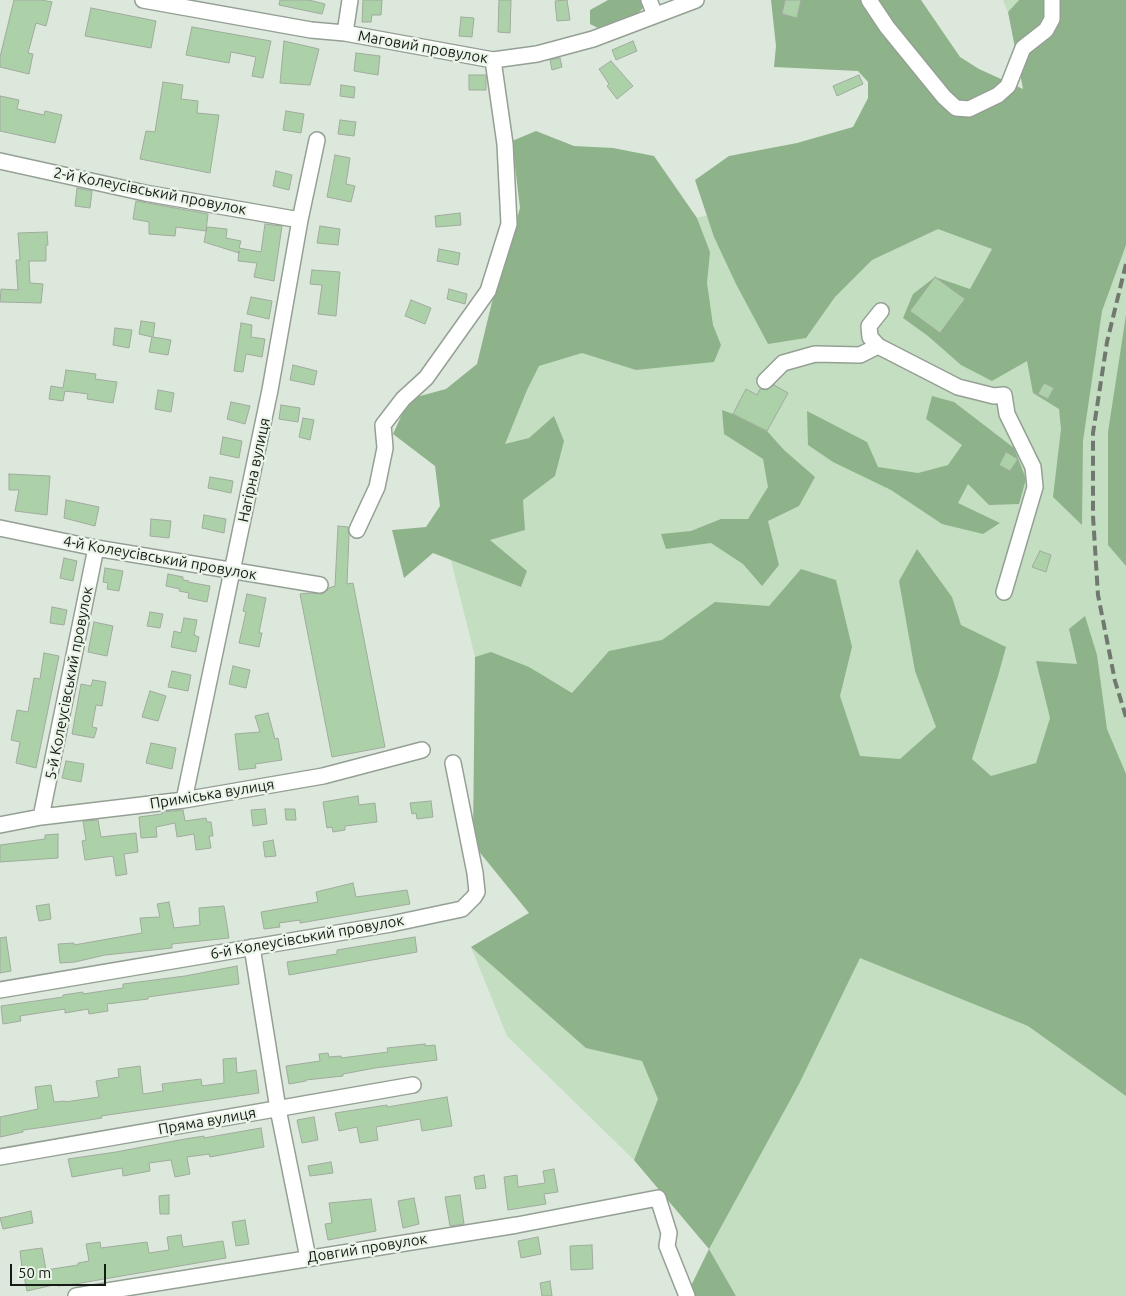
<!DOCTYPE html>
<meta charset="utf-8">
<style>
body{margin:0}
#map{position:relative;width:1126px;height:1296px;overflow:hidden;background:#dce8db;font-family:Ubuntu,sans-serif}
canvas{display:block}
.scale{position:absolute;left:10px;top:1264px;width:96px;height:22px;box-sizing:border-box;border:2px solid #171b16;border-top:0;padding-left:6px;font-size:15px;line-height:18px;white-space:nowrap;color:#171b16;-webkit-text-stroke:4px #eaf5e8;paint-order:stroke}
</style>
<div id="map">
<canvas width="1126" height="1296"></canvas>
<div class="scale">50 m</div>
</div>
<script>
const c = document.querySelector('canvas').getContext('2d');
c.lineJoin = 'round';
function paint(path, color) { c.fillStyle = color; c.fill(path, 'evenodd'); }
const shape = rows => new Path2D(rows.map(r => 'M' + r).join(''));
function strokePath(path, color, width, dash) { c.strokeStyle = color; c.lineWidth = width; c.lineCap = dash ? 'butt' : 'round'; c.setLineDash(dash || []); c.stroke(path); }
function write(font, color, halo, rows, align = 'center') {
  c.font = font + ' Ubuntu,sans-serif'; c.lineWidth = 4.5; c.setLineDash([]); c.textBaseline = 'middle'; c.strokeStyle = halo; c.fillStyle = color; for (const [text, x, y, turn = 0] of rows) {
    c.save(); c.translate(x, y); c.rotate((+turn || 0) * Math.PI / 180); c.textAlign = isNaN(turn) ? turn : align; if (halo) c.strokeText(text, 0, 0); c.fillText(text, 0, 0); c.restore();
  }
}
paint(shape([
 [1003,0,1019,0,1008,12],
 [1126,38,1126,1296,736,1296,709,1249,634,1160,507,1036,471,947,529,913,473,844,475,657,448,549,533,258,945,157]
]), '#c4dec1');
paint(shape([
 [608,0,642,0,644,7,638,13,598,28,590,24,590,10],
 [771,0,921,0,960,57,979,69,1023,89,1008,12,1019,0,1126,0,1126,245,1102,311,1083,441,1082,525,1053,497,1061,429,1059,409,1033,393,1027,361,992,381,961,365,928,336,903,318,913,294,935,277,970,289,992,249,938,229,872,260,835,297,806,338,768,344,736,284,714,237,695,180,729,156,797,143,853,127,868,98,868,82,858,71,774,67,776,46],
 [536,131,574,146,613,148,654,156,697,218,710,252,707,283,713,325,721,345,714,362,636,370,582,353,539,366,527,390,505,444,529,438,554,416,564,441,555,476,523,500,525,530,490,540,527,571,521,587,433,553,404,578,392,530,426,527,440,506,435,466,393,434,409,399,446,389,477,364,492,302,520,208,512,141],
 [1126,315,1126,566,1108,545,1108,432],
 [932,396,954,402,1014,448,1026,479,1019,504,989,505,968,484,958,503,1000,523,983,534,942,524,891,490,833,462,808,445,807,411,867,442,878,467,918,473,948,465,962,445,926,419],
 [722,410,733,414,767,431,784,450,815,477,799,506,768,521,779,565,762,586,743,564,711,543,666,549,661,534,691,531,721,519,748,519,768,487,763,459,724,434],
 [917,549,952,597,961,625,1006,647,998,676,972,759,991,776,1036,763,1050,718,1036,661,1077,664,1069,629,1085,616,1097,655,1107,729,1126,774,1126,1096,1028,1026,860,958,799,1084,709,1249,736,1296,686,1296,709,1249,634,1160,658,1099,642,1061,586,1048,471,947,529,913,473,844,475,657,491,652,529,667,572,693,609,651,662,640,715,602,769,606,801,569,836,580,852,647,840,696,860,756,900,759,936,727,915,671,899,581]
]), '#8eb38a');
const building = shape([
 [14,0,41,0,52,2,46,26,36,23,28,53,33,54,29,74,0,67,0,57,14,0],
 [280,0,309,0,325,4,322,14,279,5,280,0],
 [363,0,382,0,381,15,372,15,371,22,362,22,363,0],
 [499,0,511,0,510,33,498,32,499,0],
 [567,0,570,20,557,21,555,1,567,0],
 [785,0,801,0,797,18,782,14,785,0],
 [91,8,156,21,151,48,85,36,91,8],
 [461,17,474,18,472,37,459,36,461,17],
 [192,27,271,41,263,78,252,76,256,57,231,52,229,63,186,55,192,27],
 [284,41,319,49,310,85,280,83,284,41],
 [633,41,637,51,616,60,612,50,633,41],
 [356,53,380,56,378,75,354,71,356,53],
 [560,58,562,67,552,70,550,60,560,58],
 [611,61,633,86,617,99,607,86,609,84,599,69,611,61],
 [469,75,486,75,486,90,469,90,469,75],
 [859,75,863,84,837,96,833,86,859,75],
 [163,82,183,85,181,99,198,101,197,113,219,115,210,173,140,159,146,131,155,132,163,82],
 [341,85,355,87,354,98,340,96,341,85],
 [0,96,19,100,17,109,44,115,45,111,62,115,55,143,0,131,0,96],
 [286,111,304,114,301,133,283,130,286,111],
 [340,120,356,122,354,136,338,134,340,120],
 [335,155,350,158,346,184,355,186,351,202,327,197,335,155],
 [276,171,292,175,289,190,273,186,276,171],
 [77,188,92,191,90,208,75,206,77,188],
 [136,201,208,214,206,231,176,227,175,236,149,234,149,222,133,219,136,201],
 [460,213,461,225,436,227,435,216,460,213],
 [265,224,282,226,274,281,254,277,257,263,238,261,239,251,239,253,204,242,207,227,227,229,226,238,241,241,239,248,261,252,265,224],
 [320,226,340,229,338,245,317,243,320,226],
 [47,232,48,245,46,245,46,261,29,261,30,283,43,284,41,303,0,302,1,289,18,290,16,260,20,260,18,233,47,232],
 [439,249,460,253,458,265,437,261,439,249],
 [312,270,340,272,336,316,318,314,322,285,310,284,312,270],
 [935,277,965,299,940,333,910,311,935,277],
 [449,289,467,294,465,304,447,299,449,289],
 [251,297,272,301,269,319,247,314,251,297],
 [411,300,431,308,425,324,405,316,411,300],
 [141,321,155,323,153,337,171,340,168,355,149,352,152,337,139,334,141,321],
 [241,323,252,325,251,337,265,339,262,357,246,354,243,372,234,371,241,323],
 [115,328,132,330,129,348,113,345,115,328],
 [293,365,317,371,314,385,290,380,293,365],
 [66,370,96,374,95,379,117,382,113,403,87,399,88,394,65,391,63,401,49,399,51,386,63,388,66,370],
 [1044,383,1054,388,1048,399,1038,394,1044,383],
 [774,385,788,393,767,431,733,414,746,389,757,395,760,389,767,390,774,385],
 [158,390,174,393,171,412,155,409,158,390],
 [231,402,250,406,245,424,227,419,231,402],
 [281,405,300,408,298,422,279,419,281,405],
 [303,418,314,420,310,440,299,437,303,418],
 [223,437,242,441,239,458,220,454,223,437],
 [1006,452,1018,459,1010,471,999,465,1006,452],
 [9,474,50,476,47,515,15,511,19,490,9,490,9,474],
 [210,477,233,481,231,493,208,488,210,477],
 [66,500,99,507,95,526,64,518,66,500],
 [204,515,226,519,224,533,202,528,204,515],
 [151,519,171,521,169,538,150,536,151,519],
 [338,526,348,527,349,535,347,584,353,583,385,747,332,757,300,594,308,593,323,594,329,588,335,586,338,526],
 [1040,551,1051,555,1046,572,1032,567,1040,551],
 [64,558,77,561,73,581,60,578,64,558],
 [105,568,123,571,119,591,107,589,108,583,103,582,105,568],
 [168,574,183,577,183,580,189,581,188,582,210,586,207,602,188,598,189,593,179,591,180,589,166,586,168,574],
 [247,594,266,598,259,633,262,633,259,647,239,643,246,612,243,611,247,594],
 [52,607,67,610,64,625,50,623,52,607],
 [150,612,163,614,160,628,147,626,150,612],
 [184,618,197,620,194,635,199,637,196,652,171,647,174,631,181,633,184,618],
 [94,622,113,626,107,656,88,652,94,622],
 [44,653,59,656,36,768,16,763,20,742,11,740,17,710,28,712,34,678,40,679,44,653],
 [233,666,250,670,246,688,229,684,233,666],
 [172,671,191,675,188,691,168,687,172,671],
 [93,680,106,682,102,706,96,705,92,727,97,728,94,738,72,734,81,684,91,686,93,680],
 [150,691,166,696,158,721,142,717,150,691],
 [268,713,275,739,278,738,282,760,255,764,256,768,239,770,235,734,260,732,255,716,268,713],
 [151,743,176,748,172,769,146,763,151,743],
 [66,761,84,764,81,782,62,778,66,761],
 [358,796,359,805,375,803,377,822,345,826,345,830,333,832,332,827,327,828,323,802,358,796],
 [431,801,433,817,417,819,416,813,412,814,410,803,431,801],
 [265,809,267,824,253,826,251,810,265,809],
 [285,809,295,809,296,820,286,820,285,809],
 [183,810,185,821,206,818,207,822,211,822,213,836,209,836,211,848,196,850,194,834,177,837,175,823,156,827,157,837,141,838,139,817,162,814,162,812,183,810],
 [98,820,101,837,136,833,138,852,124,854,127,874,116,876,113,856,85,860,82,841,86,840,83,821,98,820],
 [58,834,58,858,0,862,0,845,45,839,45,835,58,834],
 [273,840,276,856,265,857,263,842,273,840],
 [353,883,356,897,407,890,410,904,300,923,300,920,279,923,280,927,264,929,261,912,318,902,316,892,353,883],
 [169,902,174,928,200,925,199,908,224,906,229,938,172,944,172,948,105,955,75,962,60,963,58,944,74,943,74,945,142,933,140,918,160,917,157,904,169,902],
 [49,904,51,919,39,921,36,906,49,904],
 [6,937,11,971,0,973,0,938,6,937],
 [415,937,417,952,289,975,287,962,337,954,337,950,415,937],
 [237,966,239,984,148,997,148,999,107,1004,108,1011,89,1014,88,1009,65,1013,65,1009,20,1016,21,1021,3,1024,1,1006,63,997,63,995,83,992,83,994,123,988,123,984,185,976,237,966],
 [425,1044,425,1046,435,1045,437,1060,375,1068,343,1074,343,1076,306,1080,306,1081,289,1084,286,1066,320,1061,319,1054,328,1053,329,1057,341,1056,341,1058,388,1052,387,1048,425,1044],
 [236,1058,237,1073,256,1070,259,1093,101,1116,102,1118,45,1127,23,1130,23,1132,0,1137,0,1117,38,1109,35,1087,51,1085,54,1102,65,1101,65,1102,99,1097,96,1081,119,1077,118,1069,140,1066,143,1094,163,1091,162,1084,201,1079,202,1086,224,1083,223,1059,236,1058],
 [447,1097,452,1126,422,1131,420,1119,376,1127,378,1140,360,1143,357,1127,339,1131,335,1113,387,1105,387,1107,447,1097],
 [314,1117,318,1140,302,1143,297,1120,314,1117],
 [261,1128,264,1147,210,1157,209,1154,187,1157,190,1174,175,1177,171,1160,149,1163,150,1171,123,1176,122,1168,72,1177,68,1159,116,1152,185,1139,204,1136,204,1138,261,1128],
 [331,1162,333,1173,310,1176,308,1166,331,1162],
 [554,1169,558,1192,544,1194,546,1204,508,1210,504,1177,517,1175,518,1187,545,1183,543,1171,554,1169],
 [484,1175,486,1188,476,1189,474,1177,484,1175],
 [169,1195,169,1214,160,1214,159,1196,169,1195],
 [460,1195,464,1224,450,1226,445,1197,460,1195],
 [414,1198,419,1224,403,1228,398,1201,414,1198],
 [371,1199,376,1231,328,1240,325,1224,332,1223,329,1203,371,1199],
 [31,1211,33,1223,3,1229,0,1218,31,1211],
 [245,1220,249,1244,236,1246,232,1222,245,1220],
 [181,1235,183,1247,223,1241,226,1258,81,1283,58,1286,58,1284,27,1291,24,1276,23,1277,20,1251,42,1248,46,1270,78,1265,78,1263,89,1261,86,1244,100,1242,101,1248,147,1242,149,1253,169,1250,167,1237,181,1235],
 [538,1237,541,1254,521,1258,518,1241,538,1237],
 [592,1245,593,1269,571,1270,570,1246,592,1245],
 [550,1281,552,1296,542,1296,540,1283,550,1281]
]);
paint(building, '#acd1a8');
strokePath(building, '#a0ab9e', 1);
const minor = shape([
 [143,0,311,30,345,33,493,60,537,54,593,39,696,0],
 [649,0,655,15],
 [869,0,887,27,944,97,956,108,969,109,998,95,1008,86,1023,48,1046,30,1052,19,1052,0],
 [345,33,350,0],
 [0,161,145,193,300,220],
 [881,311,869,326,870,337,878,346,958,387,994,396,1004,395,1007,414,1033,467,1035,487,1004,592],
 [765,381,783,363,815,354,860,355,878,346],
 [0,528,96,548,320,585],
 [357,530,377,487,385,448,383,425,403,399,426,378,488,291,509,224,505,144,493,60],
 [184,800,270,390,300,220,317,140],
 [41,817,96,548],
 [0,825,41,817,184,800,323,776,422,750],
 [252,947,278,1109,308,1258],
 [0,990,391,924,462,909,474,897,477,892,475,873,453,763],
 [0,1157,413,1085],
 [76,1296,517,1225,658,1198,669,1233,667,1246,687,1296]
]);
strokePath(minor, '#95a094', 18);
strokePath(minor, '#fff', 15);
strokePath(shape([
 [1126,264,1107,342,1093,433,1093,516,1098,595,1115,681,1126,717]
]), '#70786f', 4, [10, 5]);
write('15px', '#171b16', '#eaf5e8', [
 ["Маговий провулок",423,47,10],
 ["2-й Колеусівський провулок",150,191,11],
 ["Нагірна вулиця",254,470,-78],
 ["4-й Колеусівський провулок",160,558,10],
 ["5-й Колеусівський провулок",69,683,-79],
 ["Приміська вулиця",212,794,-9],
 ["6-й Колеусівський провулок",307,937,-10],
 ["Пряма вулиця",207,1121,-10],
 ["Довгий провулок",367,1248,-9]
]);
</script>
